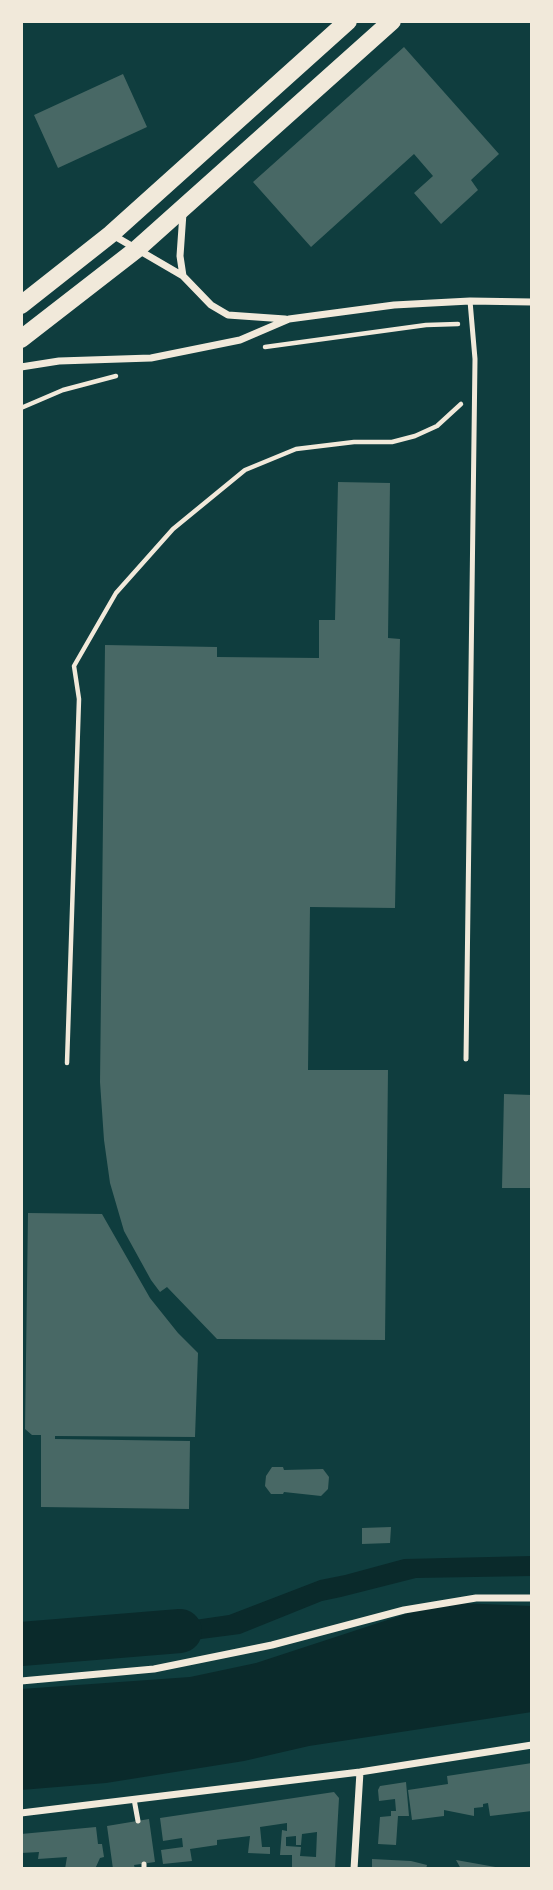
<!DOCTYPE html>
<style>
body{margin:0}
#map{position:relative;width:553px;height:1890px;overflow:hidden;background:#0f3d3e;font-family:"PT Sans",sans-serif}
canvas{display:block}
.frame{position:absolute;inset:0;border:23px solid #f1e9da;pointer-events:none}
</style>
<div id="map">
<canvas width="553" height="1890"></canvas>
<div class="frame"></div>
</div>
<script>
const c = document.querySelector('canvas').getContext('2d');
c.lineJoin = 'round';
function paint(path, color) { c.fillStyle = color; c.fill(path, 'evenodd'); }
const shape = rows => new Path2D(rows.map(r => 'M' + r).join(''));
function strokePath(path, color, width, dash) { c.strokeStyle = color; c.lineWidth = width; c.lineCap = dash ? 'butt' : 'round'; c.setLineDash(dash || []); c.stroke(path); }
paint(shape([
 [532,1556,532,1576,416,1578,341,1597,322,1601,240,1634,124,1649,119,1631,229,1615,320,1580,345,1575,404,1559],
 [458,1603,532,1606,532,1712,309,1746,244,1761,106,1783,21,1790,21,1689,190,1677,256,1663,424,1608],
 [106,1631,110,1651,21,1660,21,1637]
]), '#0a2a2b');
strokePath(shape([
 [21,1644,180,1631]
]), '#0a2a2b', 44);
paint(shape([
 [404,47,499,154,471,180,478,190,441,224,414,193,433,176,414,154,311,247,253,182],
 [123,74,147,127,58,168,34,115],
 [338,482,390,483,388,638,400,639,395,908,310,907,308,1070,388,1070,385,1340,217,1339,167,1287,160,1292,151,1280,124,1231,110,1183,104,1140,100,1082,105,645,217,647,217,657,319,658,319,620,335,620],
 [504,1094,532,1095,532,1188,502,1188],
 [28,1213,102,1214,150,1298,178,1333,198,1353,195,1437,55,1436,55,1439,190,1441,189,1509,41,1507,41,1435,32,1435,25,1429],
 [272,1467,283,1467,284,1470,323,1469,329,1477,328,1489,321,1496,284,1492,283,1494,271,1494,265,1486,266,1476],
 [391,1527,390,1543,362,1544,362,1528],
 [532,1763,532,1811,490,1816,488,1803,483,1804,483,1807,474,1808,474,1816,444,1810,444,1816,412,1820,408,1790,448,1784,447,1776],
 [406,1782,409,1816,398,1816,396,1845,378,1844,380,1817,391,1816,391,1811,396,1811,395,1799,379,1801,378,1790,380,1786],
 [334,1792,339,1798,335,1869,292,1869,292,1855,280,1855,282,1830,287,1831,287,1823,260,1827,262,1847,270,1847,270,1854,248,1853,250,1836,217,1840,217,1845,190,1849,192,1861,163,1864,161,1850,183,1847,182,1838,163,1841,160,1818],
 [317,1832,316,1857,300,1856,301,1847,286,1846,286,1837,296,1836,296,1845,301,1845,302,1834],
 [149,1819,155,1862,134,1865,135,1869,113,1869,107,1826],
 [96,1827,98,1844,102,1844,104,1857,100,1858,95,1869,65,1869,67,1857,38,1859,39,1852,21,1853,21,1834],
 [372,1859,411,1861,427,1865,426,1869,372,1869],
 [456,1860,501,1868,500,1869,461,1869]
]), '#486865');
strokePath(shape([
 [265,347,426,325,458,324],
 [21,408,63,390,116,376],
 [67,1063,79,699,74,666,116,593,173,529,245,470,296,449,354,442,392,442,415,436,437,426,461,404]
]), '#f1e9da', 4.5);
strokePath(shape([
 [466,1059,475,359,470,301],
 [134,1799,138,1821],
 [144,1864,144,1869]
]), '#f1e9da', 5);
strokePath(shape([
 [183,213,180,256,183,276,211,305,228,315,285,319],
 [111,234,183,276],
 [21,367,59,361,151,358,240,340,289,319,394,305,470,301,532,302],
 [21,1681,154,1669,272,1645,404,1610,476,1598,532,1598],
 [21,1813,360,1772,532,1745],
 [354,1869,360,1772]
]), '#f1e9da', 7);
strokePath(shape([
 [21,305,111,234,348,21],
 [21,339,137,249,392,21]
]), '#f1e9da', 18);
</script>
